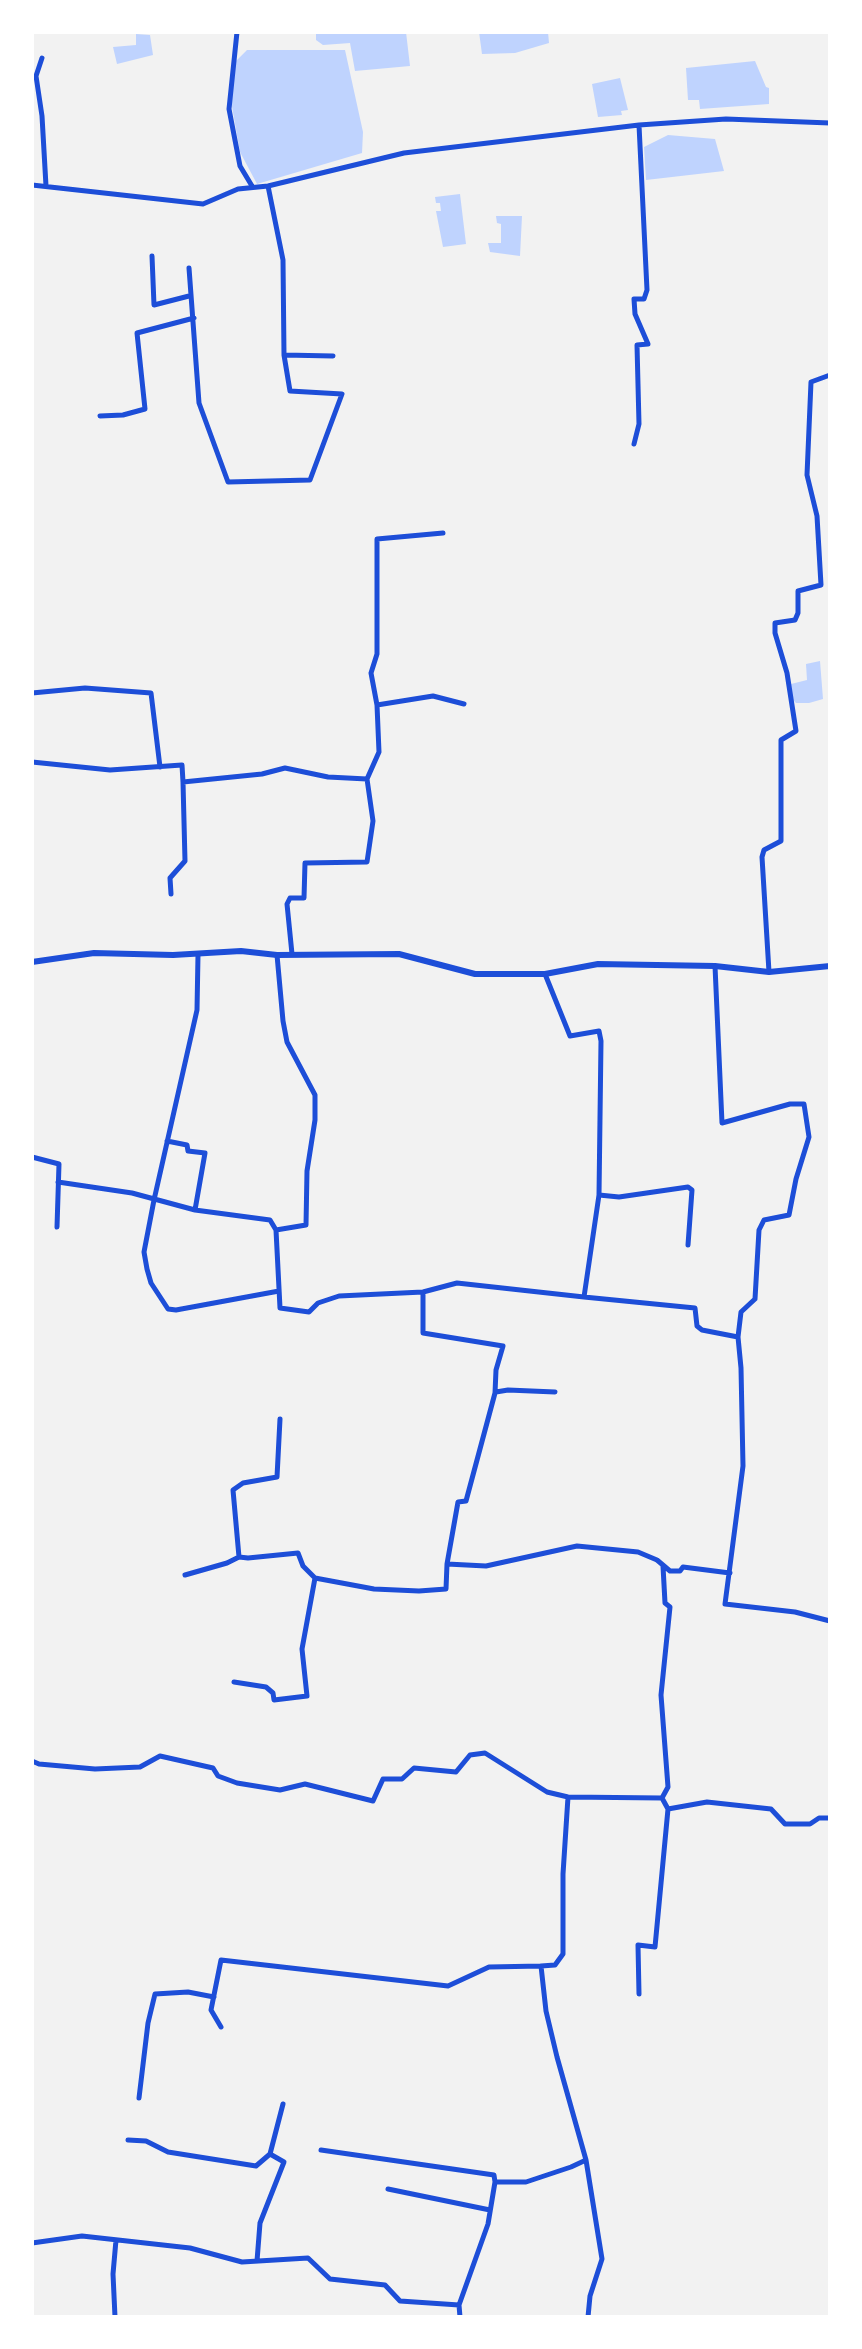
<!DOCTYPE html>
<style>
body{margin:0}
#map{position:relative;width:862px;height:2349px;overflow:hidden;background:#f2f2f2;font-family:Cabin,sans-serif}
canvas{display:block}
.frame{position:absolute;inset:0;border:34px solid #fff;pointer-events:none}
</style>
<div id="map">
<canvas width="862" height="2349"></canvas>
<div class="frame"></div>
</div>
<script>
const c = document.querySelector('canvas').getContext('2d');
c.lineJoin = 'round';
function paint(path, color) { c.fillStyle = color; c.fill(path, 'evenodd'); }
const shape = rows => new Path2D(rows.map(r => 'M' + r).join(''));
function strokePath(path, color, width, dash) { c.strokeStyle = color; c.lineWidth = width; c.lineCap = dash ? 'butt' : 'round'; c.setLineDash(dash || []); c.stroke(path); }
paint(shape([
 [316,32,406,32,410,66,355,71,350,43,323,45,316,40],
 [479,32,548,32,549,43,515,53,482,54],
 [136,34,150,35,153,55,117,64,113,47,136,45],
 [247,50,345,50,363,132,362,153,257,184,240,152,231,101,235,62],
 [755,61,766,87,769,88,769,104,700,109,699,100,688,100,686,68],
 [620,78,628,110,621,111,622,115,598,117,592,84],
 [668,135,715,139,724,171,646,180,644,147],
 [460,194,466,244,443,247,436,211,441,211,440,203,436,203,435,197],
 [496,216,522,216,520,256,490,252,488,243,501,243,501,224,497,223],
 [820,661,823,699,809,703,796,703,792,699,791,684,807,680,806,664]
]), '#bfd3fe');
strokePath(shape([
 [237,32,229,109,240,166,252,186],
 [42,58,36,76,42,116,46,186],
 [32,185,203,204,238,189,268,186,404,153,639,125,726,119,830,123],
 [152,256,154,305,189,296],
 [189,268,199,403,228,482,310,480,342,394,290,391,284,355,283,260,268,186],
 [284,355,333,356],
 [100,416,123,415,145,409,137,333,194,318],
 [634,444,639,424,637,345,648,344,635,314,634,299,644,299,647,290,639,125],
 [32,693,85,688,151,693,160,767],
 [377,705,433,696,464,704],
 [32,762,110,770,182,765,183,782,262,774,285,768,328,777,367,779],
 [171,894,170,878,185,861,183,782],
 [292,954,287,904,290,898,304,898,305,863,367,862,373,821,367,779,379,752,377,705,371,673,377,654,377,539,443,533],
 [198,955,197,1010,154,1200,144,1252,147,1269,151,1283,168,1309,176,1310,279,1291],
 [277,955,283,1021,287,1042,315,1095,315,1120,307,1171,306,1225,276,1230,280,1308,309,1312,318,1303,339,1296,423,1292,457,1283,584,1297],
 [715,966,722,1123,790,1104,804,1104,809,1137,796,1179,789,1215,764,1220,759,1230,755,1299,741,1312,738,1337],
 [769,972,762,857,764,850,781,841,781,740,796,731,787,673,775,633,775,623,795,620,798,613,798,591,821,585,817,516,807,475,811,382,830,375],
 [545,974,570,1036,599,1031,601,1041,599,1195,584,1297,695,1308,697,1326,702,1330,738,1337,741,1368,743,1466,725,1604,795,1612,830,1621],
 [167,1141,187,1145,188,1151,205,1153,195,1210],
 [32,1157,59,1164,57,1227],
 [58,1182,132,1193,195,1210,270,1220,276,1230],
 [599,1195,619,1197,688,1187,692,1190,688,1245],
 [423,1292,423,1333,503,1346,496,1370,495,1393,466,1501,458,1502,447,1564,486,1566,577,1546,638,1552,657,1560,670,1571,680,1571,683,1567,730,1573],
 [496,1392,508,1390,555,1392],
 [280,1419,277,1477,243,1483,233,1490,239,1557,248,1558,298,1553,303,1566,315,1578],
 [185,1575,227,1563,239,1557],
 [234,1682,266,1687,273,1693,274,1700,307,1696,302,1649,315,1578,374,1589,419,1591,446,1589,447,1564],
 [32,1761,39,1764,95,1769,140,1767,160,1756,213,1768,218,1776,237,1783,280,1790,305,1784,373,1801,383,1779,402,1779,414,1768,456,1772,470,1755,485,1753,547,1792,568,1797,662,1798,668,1787,661,1695,670,1607,665,1603,663,1566],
 [668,1809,707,1802,771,1809,785,1824,810,1824,819,1818,830,1818],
 [639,1994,638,1945,655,1947,668,1809,662,1798],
 [221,2027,211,2010,221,1960,448,1986,489,1967,541,1966],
 [139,2098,148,2023,155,1994,188,1992,214,1997],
 [128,2140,146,2141,168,2152,256,2166,270,2154],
 [321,2150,494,2175,495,2182],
 [586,2160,602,2259,590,2296,588,2317],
 [388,2189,490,2210],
 [32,2243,82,2236,190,2248,242,2262,308,2258,330,2279,385,2285,400,2301,459,2305,460,2317],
 [257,2261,260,2223,284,2162,270,2154,283,2104],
 [459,2305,488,2224,495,2182,526,2182,571,2167,586,2160,557,2057,546,2011,541,1966,555,1965,563,1954,563,1874,568,1797],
 [115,2317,113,2274,116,2240]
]), '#1d4ed8', 5);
strokePath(shape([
 [32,962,94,953,173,955,241,951,277,955,399,954,475,974,545,974,598,964,715,966,769,972,830,966]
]), '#1d4ed8', 6);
</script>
